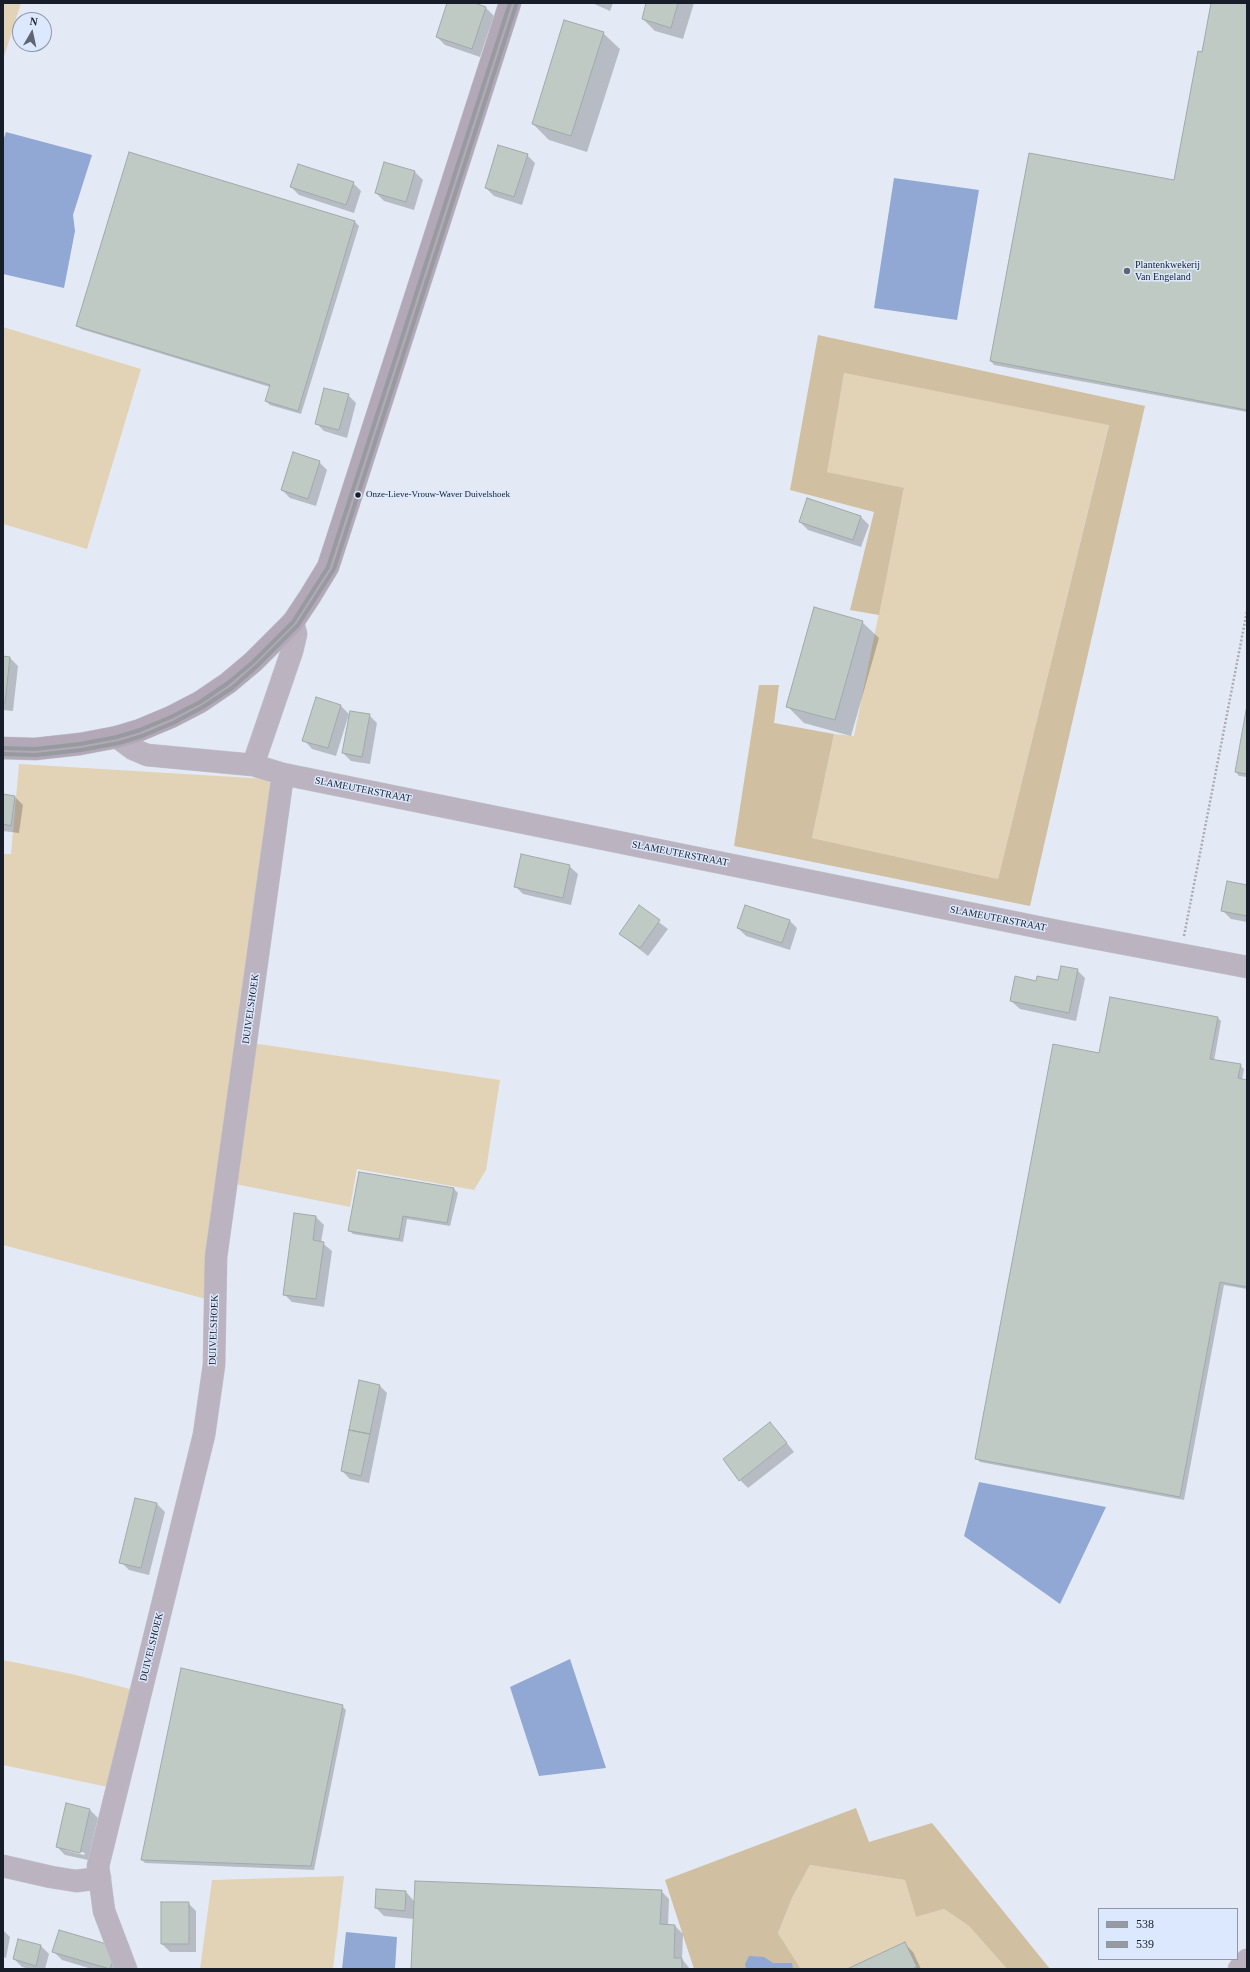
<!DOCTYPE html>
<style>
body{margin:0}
#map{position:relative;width:1250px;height:1972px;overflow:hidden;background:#e4eaf5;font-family:"Times New Roman",serif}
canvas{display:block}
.frame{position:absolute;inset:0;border:4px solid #171e2a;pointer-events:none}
.legend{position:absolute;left:1098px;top:1908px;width:140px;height:52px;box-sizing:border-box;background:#dce8fd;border:1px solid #8d97a9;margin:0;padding:5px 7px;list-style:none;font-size:12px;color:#171e2a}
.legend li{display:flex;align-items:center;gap:8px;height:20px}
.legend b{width:20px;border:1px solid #8d97a9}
.north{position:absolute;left:12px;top:12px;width:40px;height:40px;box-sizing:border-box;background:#dce8fd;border:1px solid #8d97a9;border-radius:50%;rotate:9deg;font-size:11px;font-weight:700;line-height:16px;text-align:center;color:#171e2a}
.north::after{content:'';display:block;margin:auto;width:14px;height:18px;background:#5f6571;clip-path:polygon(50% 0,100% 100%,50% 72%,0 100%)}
</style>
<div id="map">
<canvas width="1250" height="1972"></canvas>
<div class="frame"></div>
<ul class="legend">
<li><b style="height:5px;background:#979a9f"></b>538</li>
<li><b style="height:5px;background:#979a9f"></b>539</li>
</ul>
<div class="north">N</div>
</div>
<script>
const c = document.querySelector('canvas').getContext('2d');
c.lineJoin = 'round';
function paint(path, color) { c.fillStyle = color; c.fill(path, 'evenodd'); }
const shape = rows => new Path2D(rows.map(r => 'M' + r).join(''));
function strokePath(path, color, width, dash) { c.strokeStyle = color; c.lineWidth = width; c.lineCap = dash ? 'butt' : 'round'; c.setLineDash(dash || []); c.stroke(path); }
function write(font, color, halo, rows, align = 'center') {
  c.font = font + ' "Times New Roman",serif'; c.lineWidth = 3; c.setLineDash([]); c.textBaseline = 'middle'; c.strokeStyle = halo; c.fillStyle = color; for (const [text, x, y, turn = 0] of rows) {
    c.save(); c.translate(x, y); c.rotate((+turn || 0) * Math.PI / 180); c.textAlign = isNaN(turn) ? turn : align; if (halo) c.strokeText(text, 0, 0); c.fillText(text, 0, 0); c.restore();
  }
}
paint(shape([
 [3,3,21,3,3,60],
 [3,327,141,369,87,549,3,524],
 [844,373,1109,424,998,879,812,838,834,734,854,736,904,489,826,472],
 [19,764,268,779,273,790,206,1299,3,1245,3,854,11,854],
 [252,1043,500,1080,486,1170,474,1190,357,1169,350,1207,235,1184],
 [3,1660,72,1674,130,1689,108,1787,3,1765],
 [810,1865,905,1880,916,1917,944,1909,969,1926,1007,1969,801,1969,778,1933,792,1898],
 [344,1876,333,1969,200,1969,212,1880]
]), '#e2d3b7');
paint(shape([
 [818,335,1145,406,1030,906,734,846,759,685,779,685,774,723,834,734,812,838,998,879,1109,425,844,373,827,472,904,488,879,615,850,610,874,512,790,490],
 [856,1808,869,1842,932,1823,1050,1969,1007,1969,969,1926,944,1909,916,1917,905,1880,810,1865,792,1898,778,1933,801,1969,694,1969,665,1880]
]), '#d0bfa1');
paint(shape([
 [6,132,92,155,73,215,75,231,64,288,3,274,3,141],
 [894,178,979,190,957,320,874,308],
 [979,1482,1106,1507,1060,1604,964,1536],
 [570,1659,606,1768,539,1776,510,1687],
 [346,1932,397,1937,395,1969,342,1969],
 [749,1956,764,1957,773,1963,792,1963,793,1969,746,1969,745,1964]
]), '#90a8d3');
paint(shape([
 [448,3,471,3,486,8,494,16,480,57,445,45,437,37],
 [592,3,613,3,610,11],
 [647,3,694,3,683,39,655,31,643,19],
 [1212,3,1247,3,1247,412,994,365,991,361,1174,181],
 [603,33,620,49,587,152,549,140,533,124],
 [129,153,355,222,359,226,301,414,270,405,266,401,270,387,81,329,77,325],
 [527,155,535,163,522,205,494,196,486,188],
 [385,163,415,172,423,180,414,210,384,201,376,193],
 [353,183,361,191,354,213,299,195,291,187],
 [348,395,356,403,347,438,324,431,316,423],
 [319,462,327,470,316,506,290,498,282,490],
 [861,517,869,525,861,547,808,530,800,522],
 [862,622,879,638,851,736,804,723,787,706],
 [3,657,10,658,18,666,13,711,3,710],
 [341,706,349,714,336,756,312,749,304,740],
 [1247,711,1247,777,1239,776,1236,772],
 [369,715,377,723,370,764,351,761,343,753],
 [3,795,15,797,23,805,19,833,3,831],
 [569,866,578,874,571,905,523,894,515,886],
 [1247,886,1247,922,1231,919,1222,910],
 [639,907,668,929,648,956,620,934],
 [789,920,797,928,790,950,746,936,738,928],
 [1077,970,1085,978,1076,1021,1020,1009,1011,1001,1037,982,1059,982],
 [1218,1018,1221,1021,1214,1061,1240,1065,1244,1069,1242,1080,1247,1081,1247,1289,1224,1285,1184,1500,980,1462,977,1459,1100,1054],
 [360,1173,454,1189,458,1193,450,1226,407,1219,403,1242,353,1234,350,1231],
 [316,1217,324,1225,321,1242,332,1251,324,1307,292,1302,284,1294],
 [379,1385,387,1393,369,1483,350,1479,342,1471],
 [778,1432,794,1452,748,1488,740,1480],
 [157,1504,165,1512,149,1575,129,1570,121,1562],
 [342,1706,346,1710,314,1870,145,1863,142,1860],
 [90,1810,98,1818,88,1860,65,1855,57,1847],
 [65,1848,85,1853,84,1855,65,1850],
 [377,1890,406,1892,415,1902,661,1891,669,1899,668,1926,675,1926,683,1934,682,1959,690,1969,412,1969,414,1919,384,1916,376,1908],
 [188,1903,196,1911,196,1952,170,1952,162,1944],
 [3,1930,10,1937,6,1958,3,1957],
 [905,1944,913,1952,921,1969,849,1969],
 [41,1946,49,1954,45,1969,29,1969,22,1967,14,1959],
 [116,1948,120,1969,92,1969,62,1960,54,1952]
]), '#0003');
const building = shape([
 [447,3,475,3,486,7,472,49,436,37,447,3],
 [646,3,678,3,671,28,642,19,646,3],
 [1211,3,1247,3,1247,410,990,361,1029,153,1174,180,1198,51,1202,52,1211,3],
 [564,20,604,32,571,136,532,124,564,20],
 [498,145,528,154,514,197,485,188,498,145],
 [129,152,355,221,298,411,265,401,270,385,76,326,129,152],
 [384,162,415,171,406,202,375,193,384,162],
 [298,164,354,182,346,205,290,187,298,164],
 [324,388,349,394,339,430,315,424,324,388],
 [293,452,320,461,308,499,281,490,293,452],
 [807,498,861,516,853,540,799,522,807,498],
 [814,607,863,621,835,720,786,707,814,607],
 [3,656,10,657,5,703,3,703,3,656],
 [316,697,341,705,328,748,302,741,316,697],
 [1247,705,1247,774,1235,772,1247,705],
 [350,711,370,714,362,757,342,753,350,711],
 [3,794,15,796,11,826,3,824,3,794],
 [521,854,570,865,563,898,514,887,521,854],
 [1227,881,1247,885,1247,916,1221,911,1227,881],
 [639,905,660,920,640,948,619,934,639,905],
 [745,905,790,920,782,943,737,928,745,905],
 [1061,966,1078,969,1069,1013,1010,1001,1015,976,1036,981,1037,976,1058,980,1061,966],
 [1110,997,1218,1017,1210,1059,1241,1064,1238,1078,1247,1080,1247,1287,1220,1282,1180,1497,975,1459,1053,1044,1099,1053,1110,997],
 [359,1172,454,1188,447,1223,403,1216,399,1239,348,1231,359,1172],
 [294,1213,316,1216,313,1240,324,1242,316,1299,283,1295,294,1213],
 [359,1380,380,1385,370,1434,349,1430,359,1380],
 [770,1422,787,1443,739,1481,723,1459,770,1422],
 [349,1430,370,1434,361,1476,341,1471,349,1430],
 [135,1498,157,1503,141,1568,119,1563,135,1498],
 [181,1668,343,1705,311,1866,141,1860,181,1668],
 [66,1803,90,1809,80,1853,56,1847,66,1803],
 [415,1881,662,1890,660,1924,675,1925,674,1958,682,1958,682,1969,411,1969,415,1881],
 [376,1889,406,1891,405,1911,375,1908,376,1889],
 [161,1902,189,1902,189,1944,161,1944,161,1902],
 [59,1930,117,1947,110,1969,52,1952,59,1930],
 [18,1939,41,1945,36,1966,13,1959,18,1939],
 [905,1942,917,1967,913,1969,847,1969,905,1942]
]);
paint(building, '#bfcac5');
strokePath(building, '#a1a9a8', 1);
const street = shape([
 [117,737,133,749,147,755,253,765,283,774,1062,932,1247,967],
 [253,765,292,651,296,634,293,622],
 [3,1866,51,1877,76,1881,100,1878],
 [126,1969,104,1911,98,1866,204,1435,214,1365,216,1257,283,774],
 [1239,1969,1247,1960]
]);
const secondary = shape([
 [3,748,35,749,80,744,117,737,140,730,171,717,200,702,228,683,253,662,293,622,309,598,328,567,342,524,510,3]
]);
strokePath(street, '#c1c6cf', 23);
strokePath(secondary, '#c1c6cf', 23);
strokePath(shape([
 [1184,936,1247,611]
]), '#aea9b4', 2.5, [2, 2]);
strokePath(street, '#bcb3c0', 22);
strokePath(secondary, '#b3a8b8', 22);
strokePath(shape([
 [3,748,35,749,80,744,117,737,140,730,171,717,200,702,228,683,253,662,293,622,328,567,510,3]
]), '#979a9f', 4);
strokePath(shape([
 [3,754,36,755,81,750,119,743,142,736,173,723,203,707,232,688,257,666,298,625,334,569,516,5]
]), '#979a9f', 4);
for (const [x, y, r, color] of [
 [1127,271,4,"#5f6571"],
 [358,495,3.5,"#171e2a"]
]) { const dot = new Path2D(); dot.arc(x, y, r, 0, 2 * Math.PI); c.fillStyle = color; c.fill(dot); strokePath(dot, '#dce8fd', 1.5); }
write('9px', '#171e2a', '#dce8fd', [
 ["Onze-Lieve-Vrouw-Waver Duivelshoek",366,495]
], 'left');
write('10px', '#171e2a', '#dce8fd', [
 ["Plantenkwekerij",1135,265],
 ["Van Engeland",1135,277]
], 'left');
write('10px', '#171e2a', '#dce8fd', [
 ["SLAMEUTERSTRAAT",363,790,11],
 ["SLAMEUTERSTRAAT",680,854,11],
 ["SLAMEUTERSTRAAT",998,919,11],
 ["DUIVELSHOEK",251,1009,-82],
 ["DUIVELSHOEK",214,1330,-88],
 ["DUIVELSHOEK",152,1647,-76]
]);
</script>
